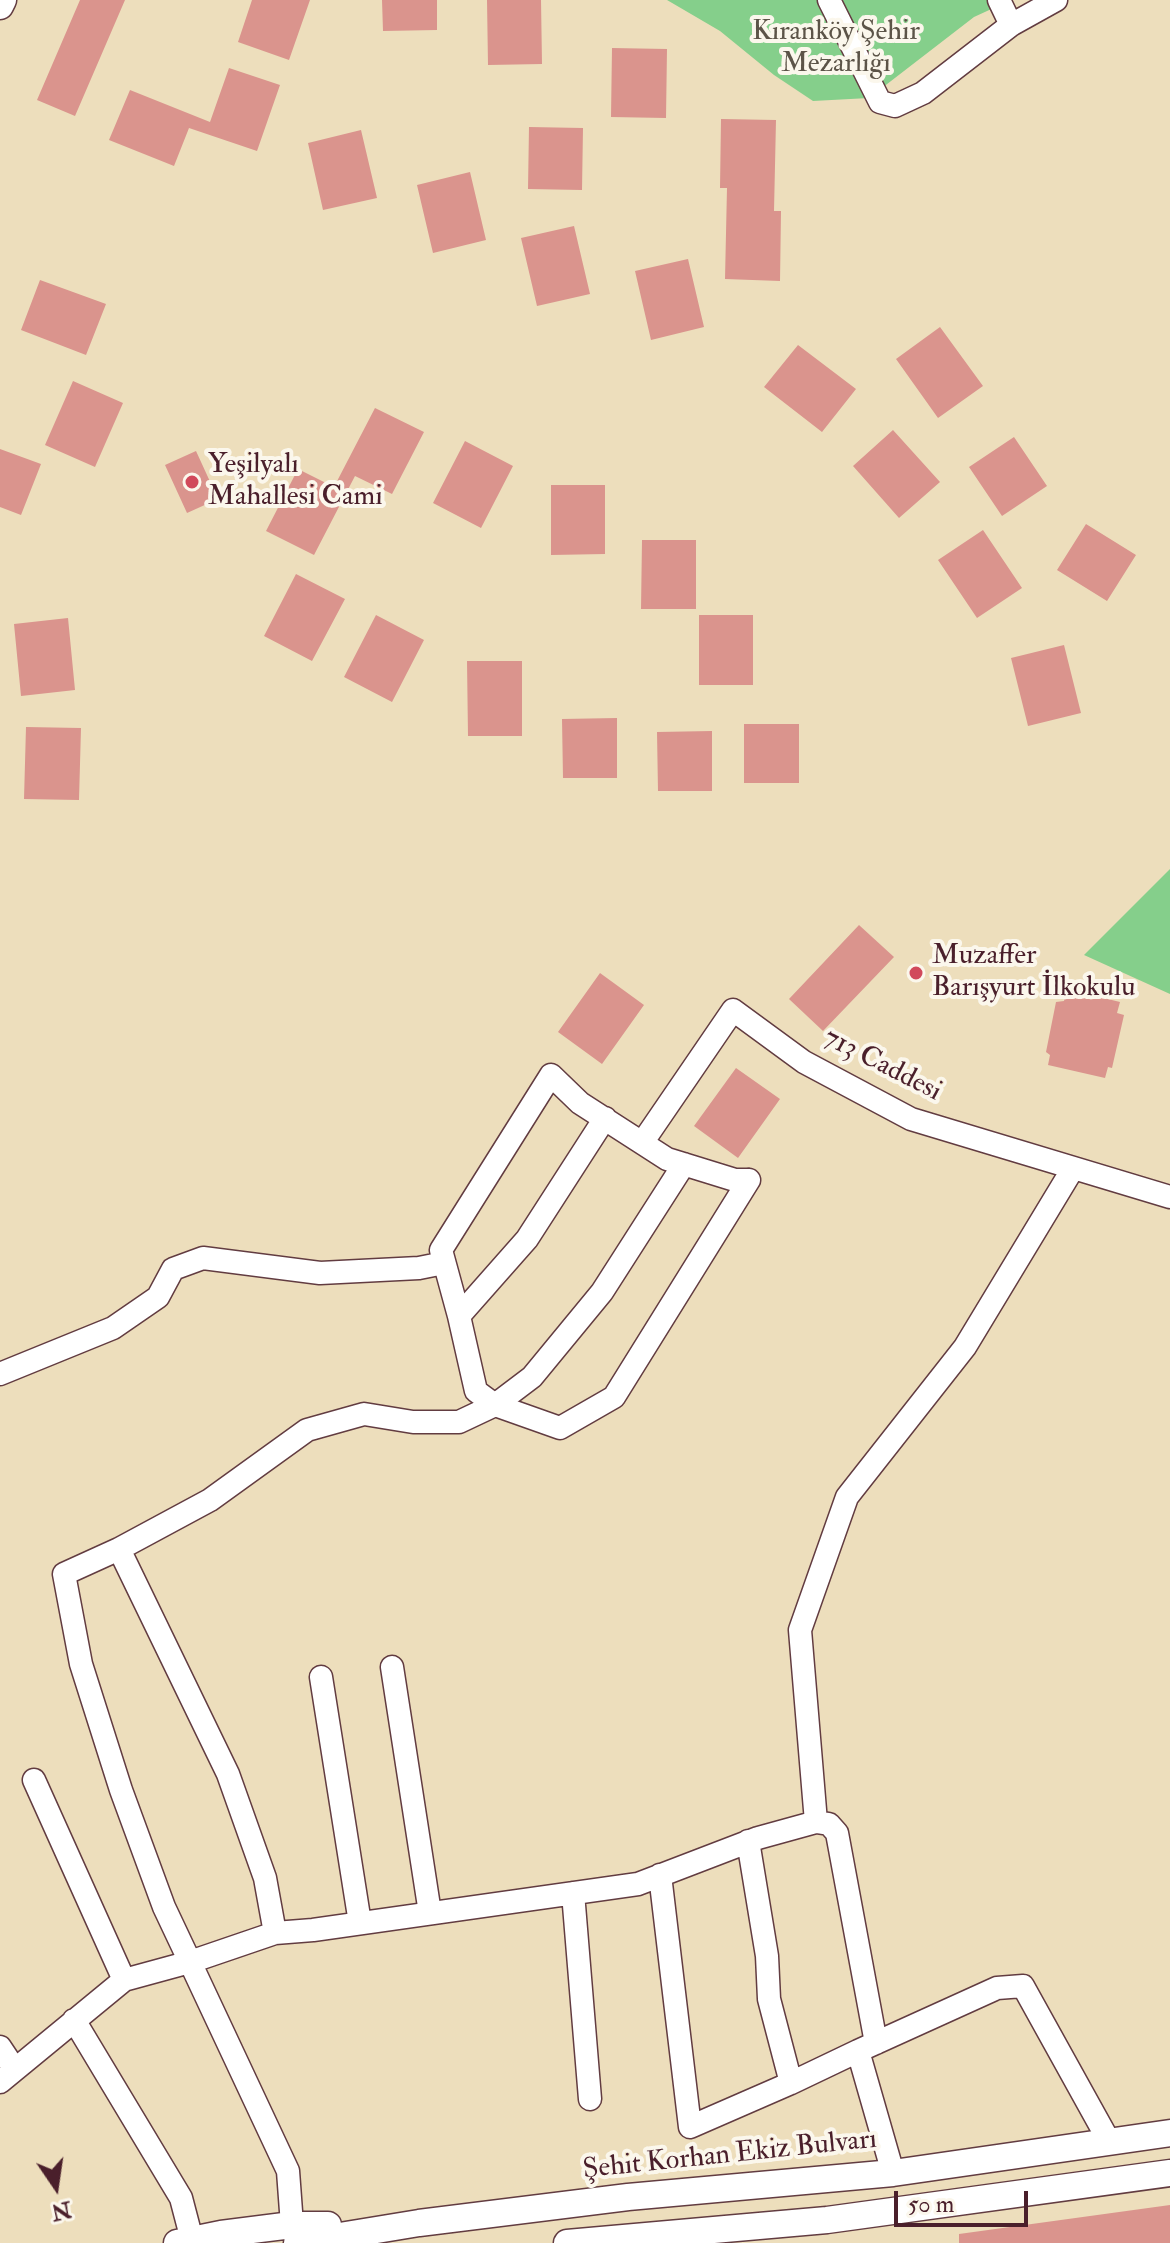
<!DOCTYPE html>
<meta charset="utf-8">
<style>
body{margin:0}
#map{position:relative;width:1170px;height:2243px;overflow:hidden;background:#eddebc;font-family:"IM FELL Double Pica",serif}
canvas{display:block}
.north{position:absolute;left:16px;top:2147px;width:80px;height:80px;-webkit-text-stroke:6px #fbf7ec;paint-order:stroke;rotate:167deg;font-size:22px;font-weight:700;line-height:32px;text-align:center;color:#4a1f2b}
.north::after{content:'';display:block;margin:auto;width:28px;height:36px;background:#4a1f2b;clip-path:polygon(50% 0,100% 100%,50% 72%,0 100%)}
.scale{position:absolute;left:894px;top:2191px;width:134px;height:36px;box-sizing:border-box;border:4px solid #4a1f2b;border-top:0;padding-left:10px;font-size:24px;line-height:28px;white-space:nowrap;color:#4a1f2b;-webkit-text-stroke:6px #fbf7ec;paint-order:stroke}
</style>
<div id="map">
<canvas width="1170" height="2243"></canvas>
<div class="north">N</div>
<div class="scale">50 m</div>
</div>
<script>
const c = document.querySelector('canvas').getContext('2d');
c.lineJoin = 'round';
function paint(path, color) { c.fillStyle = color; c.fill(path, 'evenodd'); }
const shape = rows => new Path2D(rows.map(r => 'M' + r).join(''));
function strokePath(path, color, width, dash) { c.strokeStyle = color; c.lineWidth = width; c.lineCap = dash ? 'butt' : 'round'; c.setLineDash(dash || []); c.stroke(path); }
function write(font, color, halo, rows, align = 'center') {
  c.font = font + ' "IM FELL Double Pica",serif'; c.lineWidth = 8; c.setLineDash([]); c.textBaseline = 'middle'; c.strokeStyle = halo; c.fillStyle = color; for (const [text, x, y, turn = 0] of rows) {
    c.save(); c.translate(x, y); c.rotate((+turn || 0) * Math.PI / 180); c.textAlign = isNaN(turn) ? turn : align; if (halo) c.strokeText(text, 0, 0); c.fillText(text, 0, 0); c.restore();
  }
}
paint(shape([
 [667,0,1011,0,974,17,869,98,813,101,774,75,720,31],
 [1170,869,1170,994,1084,955]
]), '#85cf8b');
paint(shape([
 [80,0,125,0,75,116,37,100],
 [252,0,310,0,289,60,238,42],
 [382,0,437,0,437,30,383,31],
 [487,0,541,0,542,64,488,65],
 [612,48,667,49,666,118,611,117],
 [229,68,280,85,257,151,189,128,174,166,109,140,130,90,210,122],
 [721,119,776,120,774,211,781,211,780,281,725,279,727,188,720,188],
 [529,127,583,128,582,190,528,189],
 [361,130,377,198,323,210,308,143],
 [470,172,486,240,433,253,417,185],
 [574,226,590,294,537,306,521,238],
 [688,259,704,327,651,340,635,271],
 [40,280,106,304,86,355,21,330],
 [940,327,983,386,938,418,896,359],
 [798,345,856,389,822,432,764,387],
 [73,381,123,403,95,467,45,445],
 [375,408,424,432,392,494,355,476,314,555,266,531,298,469,334,487],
 [893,430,940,482,899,518,853,466],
 [1014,437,1047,486,1002,516,969,467],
 [465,441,513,466,481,528,433,503],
 [0,449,41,464,21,515,0,507],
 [196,451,218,499,187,513,165,465],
 [551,485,605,485,605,554,551,555],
 [1086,524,1136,555,1107,601,1057,570],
 [983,530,1022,588,977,618,938,560],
 [642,540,696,540,696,609,641,609],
 [296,574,345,599,312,661,264,636],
 [376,615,424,640,392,702,344,677],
 [699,615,753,615,753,685,699,685],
 [68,618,75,690,21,696,14,624],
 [1064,645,1081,713,1028,726,1011,658],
 [467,661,522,661,522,736,468,736],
 [617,718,617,778,563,778,562,719],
 [744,724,799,724,799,783,744,783],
 [26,727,81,728,79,800,24,799],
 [712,731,712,791,658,791,657,732],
 [859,925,894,957,823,1031,789,999],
 [600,973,644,1005,602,1064,558,1032],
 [1067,989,1120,1002,1117,1013,1124,1015,1112,1068,1108,1067,1105,1078,1048,1065,1050,1055,1046,1052,1056,1002,1064,1001],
 [736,1068,780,1099,738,1158,694,1126],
 [1170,2205,1170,2243,959,2243,959,2234]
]), '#da948d');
const minor = shape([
 [829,0,880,102,895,106,923,93,1011,25,1056,0],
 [999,0,1011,25],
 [605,1118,527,1239,459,1316,476,1391,495,1405,459,1422,413,1422,364,1414,307,1430,210,1500,119,1549,228,1774,265,1878,275,1933,313,1930,638,1884,758,1838,816,1822,800,1630,847,1497,965,1347,1072,1170],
 [642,1143,733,1010,804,1062,911,1119,1170,1197],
 [684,1164,602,1292,532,1377,495,1405,560,1428,614,1397,749,1180],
 [459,1316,441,1250,551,1075,580,1103,667,1159,735,1180,749,1180],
 [0,1374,113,1328,158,1297,173,1269,203,1258,320,1273,419,1268,444,1263],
 [392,1667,430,1913],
 [321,1677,360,1923],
 [34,1780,124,1980],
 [816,1822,829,1824,837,1833,876,2043],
 [748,1841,767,1956,769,1999,791,2083,858,2051],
 [660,1875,690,2127,791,2083],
 [573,1893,590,2099],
 [275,1933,190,1962,288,2171,292,2225],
 [74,2020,181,2198,192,2240],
 [0,2047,14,2068],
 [0,2082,124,1980,190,1962,164,1907,121,1790,81,1664,64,1574,119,1549],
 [893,2173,858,2051,997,1988,1023,1986,1110,2143]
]);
const major = shape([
 [0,6,3,0],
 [177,2243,221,2234,292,2225,328,2225],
 [297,2243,419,2223,628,2197,893,2173,1170,2133],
 [567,2243,827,2220,1170,2173]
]);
strokePath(minor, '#623c41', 25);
strokePath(major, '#623c41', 29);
strokePath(minor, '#fff', 22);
strokePath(major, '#fff', 26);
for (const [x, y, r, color] of [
 [192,482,8,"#d1495b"],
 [916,973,8,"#d1495b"]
]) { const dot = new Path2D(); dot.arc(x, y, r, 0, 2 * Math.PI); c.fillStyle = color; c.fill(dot); strokePath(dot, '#fbf7ec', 3); }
write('28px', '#5c5448', '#fbf7ec', [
 ["Kıranköy Şehir",836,33],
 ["Mezarlığı",836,65]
]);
write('28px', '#4a1f2b', '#fbf7ec', [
 ["Yeşilyalı",208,466],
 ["Mahallesi Cami",208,498],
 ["Muzaffer",932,957],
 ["Barışyurt İlkokulu",932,989]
], 'left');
write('28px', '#4a1f2b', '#fbf7ec', [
 ["713 Caddesi",882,1066,27],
 ["Şehit Korhan Ekiz Bulvarı",730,2156,-6]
]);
</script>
